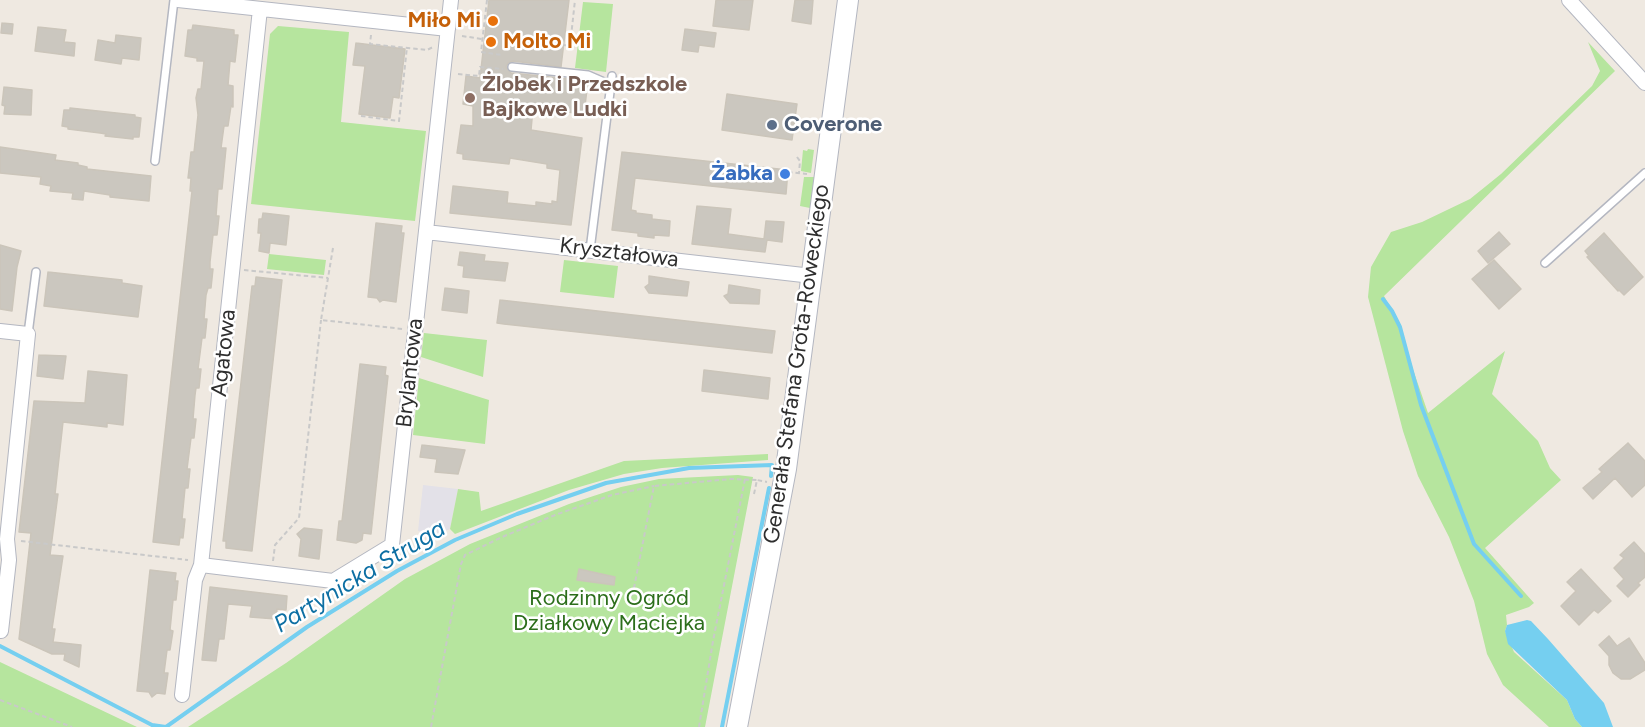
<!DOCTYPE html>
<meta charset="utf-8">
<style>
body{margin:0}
canvas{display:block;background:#efe9e1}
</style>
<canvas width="1645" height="727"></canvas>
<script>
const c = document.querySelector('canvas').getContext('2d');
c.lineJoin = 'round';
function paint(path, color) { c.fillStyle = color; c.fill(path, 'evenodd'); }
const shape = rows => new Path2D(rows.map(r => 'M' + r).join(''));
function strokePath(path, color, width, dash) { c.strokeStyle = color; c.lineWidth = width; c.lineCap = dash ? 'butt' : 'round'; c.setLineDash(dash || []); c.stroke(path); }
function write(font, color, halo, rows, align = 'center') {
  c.font = font + ' Figtree,sans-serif'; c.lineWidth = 5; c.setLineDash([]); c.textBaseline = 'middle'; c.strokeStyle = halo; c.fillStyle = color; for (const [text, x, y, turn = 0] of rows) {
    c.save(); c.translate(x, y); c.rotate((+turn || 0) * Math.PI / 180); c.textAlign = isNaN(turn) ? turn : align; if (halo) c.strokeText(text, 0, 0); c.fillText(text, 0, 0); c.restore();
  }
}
paint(shape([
 [423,485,458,489,450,529,438,534,418,531]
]), '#e3e1e8');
paint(shape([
 [583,2,613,4,606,72,575,68],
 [278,26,349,32,341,122,426,131,415,221,251,204,270,34],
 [1588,42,1615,71,1384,296,1401,326,1408,355,1428,413,1505,351,1492,394,1538,441,1550,468,1561,480,1485,548,1534,603,1529,607,1506,615,1507,625,1505,631,1514,652,1567,700,1575,719,1582,727,1549,727,1503,685,1487,654,1474,601,1449,537,1418,476,1403,431,1368,297,1371,267,1391,232,1422,222,1470,199,1501,174,1592,86,1600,71],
 [808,149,814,150,811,173,801,171,803,150,807,151],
 [804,177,814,177,810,208,800,206],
 [269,254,326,260,324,275,267,269],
 [564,260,618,266,614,298,560,292],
 [424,333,487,340,483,377,421,357],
 [419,378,489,400,485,444,413,435],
 [768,454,768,460,662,468,624,474,569,490,455,534,450,529,458,489,479,492,481,511,624,461],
 [738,475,753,477,705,727,188,727,286,663,405,579,470,544,569,504,621,487,659,479],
 [0,662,137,727,0,727]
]), '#b6e59e');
paint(shape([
 [1527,620,1531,621,1548,639,1604,703,1613,727,1582,727,1575,719,1567,700,1508,644,1505,631,1507,625]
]), '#75cff0');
strokePath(shape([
 [1383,299,1392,311,1400,327,1421,405,1474,544,1521,596],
 [0,646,152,725,166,727,307,627,397,571,455,540,517,514,606,483,689,468,772,465,771,476],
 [722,727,769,488]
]), '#75cff0', 4);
const building = shape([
 [489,0,569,0,561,67,513,61,508,63,506,67,511,73,588,81,584,114,533,108,531,130,582,138,571,225,450,213,453,186,508,192,507,203,536,206,536,202,552,204,552,201,557,202,560,170,547,168,547,164,510,158,509,164,463,159,463,154,457,153,461,125,473,126,473,106,463,104,466,76,480,78,489,0],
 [716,0,753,0,749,30,713,26,716,0],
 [795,0,813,0,811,24,792,21,795,0],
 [2,23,13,24,12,34,1,33,2,23],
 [193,25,234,30,234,35,238,35,235,62,230,61,228,85,233,86,233,107,231,106,228,126,224,126,221,148,226,148,222,189,218,189,216,216,219,216,217,235,213,235,210,262,210,269,213,269,211,288,208,288,206,295,204,319,207,319,205,338,202,338,198,369,201,369,199,388,196,388,195,395,193,419,196,419,194,438,191,438,187,469,190,469,188,488,185,488,182,519,185,519,183,538,180,537,179,545,153,542,192,191,190,191,191,178,188,178,191,152,194,152,198,115,196,98,198,89,201,89,204,61,197,61,197,58,185,56,188,30,192,30,193,25],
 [38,27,66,30,64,42,75,43,74,56,35,51,38,27],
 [685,29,716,33,714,47,699,45,698,52,682,50,685,29],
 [116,35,141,38,139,60,122,58,121,64,95,60,98,40,115,43,116,35],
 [356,43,405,49,399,98,393,97,390,118,359,114,365,66,353,65,356,43],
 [4,87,32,90,31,115,4,114,5,106,2,105,4,87],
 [727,94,797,104,792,140,722,130,727,94],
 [70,108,135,115,135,117,141,118,139,137,133,137,133,139,105,136,106,134,100,133,68,129,68,127,62,126,64,110,70,110,70,108],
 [0,147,56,155,55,160,78,163,78,165,87,167,87,169,151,176,149,201,110,197,110,195,84,191,83,200,72,199,73,193,50,191,51,186,40,184,41,177,0,173,0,147],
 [622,152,788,170,786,194,635,178,631,210,636,211,636,213,652,215,652,219,670,221,669,236,654,235,654,238,638,236,638,233,612,230,622,152],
 [697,206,731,209,728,234,764,239,766,221,784,222,782,242,767,240,765,252,692,244,697,206],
 [263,213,289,216,286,245,270,243,269,253,259,251,261,233,258,233,259,219,262,219,263,213],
 [376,223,402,226,401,233,404,233,396,302,383,300,380,302,377,298,368,297,376,223],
 [1499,232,1510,244,1488,263,1478,251,1499,232],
 [1604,233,1643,277,1624,295,1619,290,1618,291,1587,257,1589,256,1585,251,1604,233],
 [0,245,21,251,17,267,12,311,0,309,0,245],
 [460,252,485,255,484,261,508,263,505,281,463,277,464,266,458,265,460,252],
 [1494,260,1521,289,1499,309,1472,279,1494,260],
 [48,272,122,280,122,283,142,286,138,317,44,306,48,272],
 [649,276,689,282,687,296,649,293,645,287,649,284,649,276],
 [256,277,282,280,252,551,226,548,226,541,223,541,252,286,255,286,256,277],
 [729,285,760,290,759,304,730,303,724,296,728,294,729,285],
 [445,288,469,291,467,313,442,310,445,288],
 [500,300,775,331,772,353,504,324,497,323,500,300],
 [39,355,66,356,63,379,37,376,39,355],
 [360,364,386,367,385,375,388,376,371,534,363,533,362,540,356,543,337,540,339,521,342,521,360,364],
 [704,370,770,378,768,399,702,391,704,370],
 [88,371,127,375,123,425,107,423,107,427,63,422,55,494,58,494,50,555,63,556,52,629,55,629,53,642,81,645,79,667,64,660,65,654,52,654,19,639,31,533,19,532,34,401,85,403,88,371],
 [1628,443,1645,461,1645,485,1632,497,1615,478,1593,499,1583,488,1602,472,1599,469,1628,443],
 [422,445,465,450,458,474,435,472,437,459,420,457,422,445],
 [304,528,322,530,319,559,299,556,301,539,297,534,304,528],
 [1634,542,1645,554,1645,577,1638,583,1640,585,1628,597,1617,586,1624,579,1614,568,1624,558,1620,555,1634,542],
 [579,569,615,577,614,585,577,580,579,569],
 [1581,569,1611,601,1598,613,1594,610,1579,625,1561,606,1576,591,1567,582,1581,569],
 [150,570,176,573,175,581,178,581,176,600,173,600,170,630,173,631,170,650,167,650,164,673,168,673,165,694,157,693,152,697,149,692,137,691,150,570],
 [210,587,287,596,286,610,277,609,276,619,250,617,252,606,228,604,224,639,219,639,216,661,202,660,210,587],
 [1609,636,1617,646,1629,638,1645,663,1645,670,1630,679,1621,679,1613,673,1609,665,1609,656,1599,645,1609,636]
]);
paint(building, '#cbc7bf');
strokePath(building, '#cbc5ba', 1.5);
const lane = shape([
 [512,67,588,75,611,85],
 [155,161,174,0],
 [590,250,612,76],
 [1545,263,1645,173],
 [28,334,36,272]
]);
const street = shape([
 [178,0,448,29],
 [1569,0,1645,83],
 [426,232,812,276],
 [0,331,28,334,7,539,9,560,1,631],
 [201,565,333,581,392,545,451,0],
 [182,695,195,580,201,565,260,9]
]);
const secondary = shape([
 [737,727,786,469,848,0]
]);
strokePath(lane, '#b4b7c1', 10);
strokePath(street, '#b4b7c1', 16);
strokePath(secondary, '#b4b7c1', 22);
strokePath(shape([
 [487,0,481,52,502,55],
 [371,35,370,44,427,50,433,47],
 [462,36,482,39],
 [564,45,570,46,575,0],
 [458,74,479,76,480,67,503,69],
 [361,116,399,121,407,47],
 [797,157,800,161,799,173],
 [788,172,807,174],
 [333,248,321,320,403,329],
 [244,270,328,278],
 [754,494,757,480,767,482],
 [21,541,188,560],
 [273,561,275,545,299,518,321,320],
 [631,603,654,486,731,479,757,480],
 [0,700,72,727],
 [431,727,461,564,465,555,502,537,555,515,612,495,654,486],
 [699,727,713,641,745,479]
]), '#c9c9c9', 2, [4.5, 3]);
strokePath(lane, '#fff', 7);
strokePath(street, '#fff', 14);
strokePath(secondary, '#fff', 20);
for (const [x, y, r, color] of [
 [493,21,6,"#e8710a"],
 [491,42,6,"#e8710a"],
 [470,98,6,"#8d6e63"],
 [772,125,6,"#5c6f8a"],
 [785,174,6,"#3f7fe0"]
]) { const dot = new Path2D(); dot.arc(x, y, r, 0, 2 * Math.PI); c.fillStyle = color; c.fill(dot); strokePath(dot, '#fff', 2); }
write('bold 22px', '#c56008', '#fff', [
 ["Miło Mi",481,21],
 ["Molto Mi",503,42,"left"]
], 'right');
write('bold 22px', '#785e54', '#fff', [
 ["Żlobek i Przedszkole",482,85],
 ["Bajkowe Ludki",482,110]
], 'left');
write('bold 22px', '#4e5e75', '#fff', [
 ["Coverone",784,125]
], 'left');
write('bold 22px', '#366cbe', '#fff', [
 ["Żabka",773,174]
], 'right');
write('22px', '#2e2e2e', '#fff', [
 ["Kryształowa",619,253,7],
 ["Agatowa",224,353,-84],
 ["Generała Stefana Grota-Roweckiego",797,364,-82],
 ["Brylantowa",410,373,-84]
]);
write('22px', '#2c6e1b', '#fff', [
 ["Rodzinny Ogród",609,599],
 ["Działkowy Maciejka",609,624]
]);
write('italic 24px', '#0d6fa3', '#fff', [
 ["Partynicka Struga",360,577,-31]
]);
</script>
